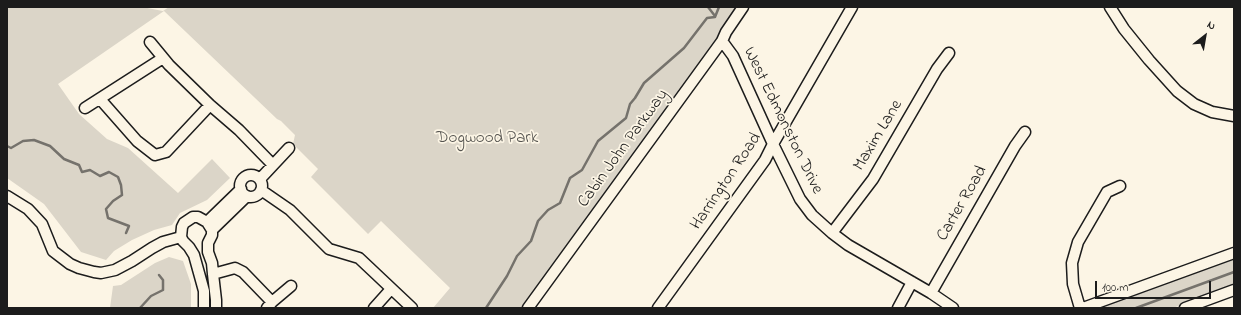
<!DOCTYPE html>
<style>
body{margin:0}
#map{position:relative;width:1241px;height:315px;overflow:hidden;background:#fcf5e5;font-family:"Indie Flower",sans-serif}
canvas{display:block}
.frame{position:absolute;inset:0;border:8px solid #1c1c1c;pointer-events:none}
.north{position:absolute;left:1185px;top:16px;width:40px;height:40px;-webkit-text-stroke:3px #fcf5e5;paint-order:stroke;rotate:31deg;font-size:11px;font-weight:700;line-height:16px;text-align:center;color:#1c1c1c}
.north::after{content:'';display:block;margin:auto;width:14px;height:18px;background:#1c1c1c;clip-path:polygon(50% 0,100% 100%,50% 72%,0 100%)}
.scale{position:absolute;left:1095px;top:281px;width:116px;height:18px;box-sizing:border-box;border:2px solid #1c1c1c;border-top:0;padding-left:5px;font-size:12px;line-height:14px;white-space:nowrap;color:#1c1c1c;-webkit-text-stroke:3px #fcf5e5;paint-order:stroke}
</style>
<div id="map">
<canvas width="1241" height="315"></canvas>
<div class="frame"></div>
<div class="north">N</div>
<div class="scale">100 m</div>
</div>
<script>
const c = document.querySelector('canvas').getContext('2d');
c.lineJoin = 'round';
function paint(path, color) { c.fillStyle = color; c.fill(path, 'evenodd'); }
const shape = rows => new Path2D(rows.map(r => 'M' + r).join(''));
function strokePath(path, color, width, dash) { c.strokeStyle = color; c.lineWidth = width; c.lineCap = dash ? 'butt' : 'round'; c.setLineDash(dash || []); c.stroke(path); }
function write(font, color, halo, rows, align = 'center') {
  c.font = font + ' "Indie Flower",sans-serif'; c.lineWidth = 3.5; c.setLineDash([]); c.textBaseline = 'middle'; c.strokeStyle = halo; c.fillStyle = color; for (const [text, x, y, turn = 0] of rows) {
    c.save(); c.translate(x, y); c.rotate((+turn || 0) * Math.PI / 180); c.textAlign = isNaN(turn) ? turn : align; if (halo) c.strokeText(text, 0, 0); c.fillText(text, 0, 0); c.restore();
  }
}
paint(shape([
 [7,7,142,7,163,11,169,7,743,7,528,308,433,308,450,288,381,221,368,234,311,177,318,169,293,144,295,135,281,121,277,119,164,11,58,84,79,114,107,139,128,148,178,193,212,159,230,178,207,200,180,213,172,225,154,230,132,240,114,251,106,260,81,252,44,204,7,178],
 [169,257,183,261,191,284,191,308,110,308,113,286,121,285,155,263],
 [1234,257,1234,285,1173,308,1101,308,1179,276]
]), '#dbd5c8');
strokePath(shape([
 [708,7,715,16],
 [7,146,11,148,23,141,34,140,50,146,64,159,79,165,82,172,90,170,100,176,109,172,118,177,121,185,122,195,113,201,106,209,108,218,129,226,126,233],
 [140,308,151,296,163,290,163,280,159,275],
 [486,308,507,276,517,256,531,241,538,221,548,210,560,203,570,178,582,170,598,141,626,118,630,104,635,98,644,83,684,48,707,18,715,17,719,7],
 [1136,308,1234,272]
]), '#75726c', 2.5);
const minor = shape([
 [1110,7,1124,29,1149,60,1177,91,1194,104,1212,112,1234,116],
 [722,41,733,56,773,144,800,199,812,215,832,233,848,245,931,293,953,308],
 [150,42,169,65,210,105,239,130,273,165],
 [100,99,137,141,155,155,166,152,210,105],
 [85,108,163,58],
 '240 186a11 11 0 1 1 22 0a11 11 0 1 1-22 0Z',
 [260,179,289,148],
 [261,190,290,210,329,249,359,258,412,308],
 [7,196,28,209,42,224,53,251,70,264,79,268,94,272,101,273,115,270,132,261,152,248,163,242,181,237],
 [207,222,241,189],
 [212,230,247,196],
 [832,233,873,179,937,69,949,53],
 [213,274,235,268,243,272,272,302],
 [931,293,1015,146,1025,132],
 [204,308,204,291,194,255,189,247,183,241,181,237,182,227,184,223,193,217,198,217,207,222,212,230,212,235,208,243,208,252,212,263,213,274,216,300,216,308],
 [267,308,272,302,291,286],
 [374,308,391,289],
 [528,308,722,41,726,32,743,7],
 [658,308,765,160,773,144,852,7],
 [898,308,912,282],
 [1080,308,1073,284,1072,263,1078,242,1107,192,1120,186],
 [1083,308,1234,253],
 [1185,308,1234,290]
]);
strokePath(minor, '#1c1c1c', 13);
strokePath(minor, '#fcf5e5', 10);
write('17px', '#1c1c1c', '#fcf5e5', [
 ["West Edmonston Drive",782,121,64],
 ["Maxim Lane",879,136,-59],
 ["Cabin John Parkway",624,149,-54],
 ["Harrington Road",727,182,-56],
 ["Carter Road",963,204,-60]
]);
write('17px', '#555450', '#fcf5e5', [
 ["Dogwood Park",487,139]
]);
</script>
